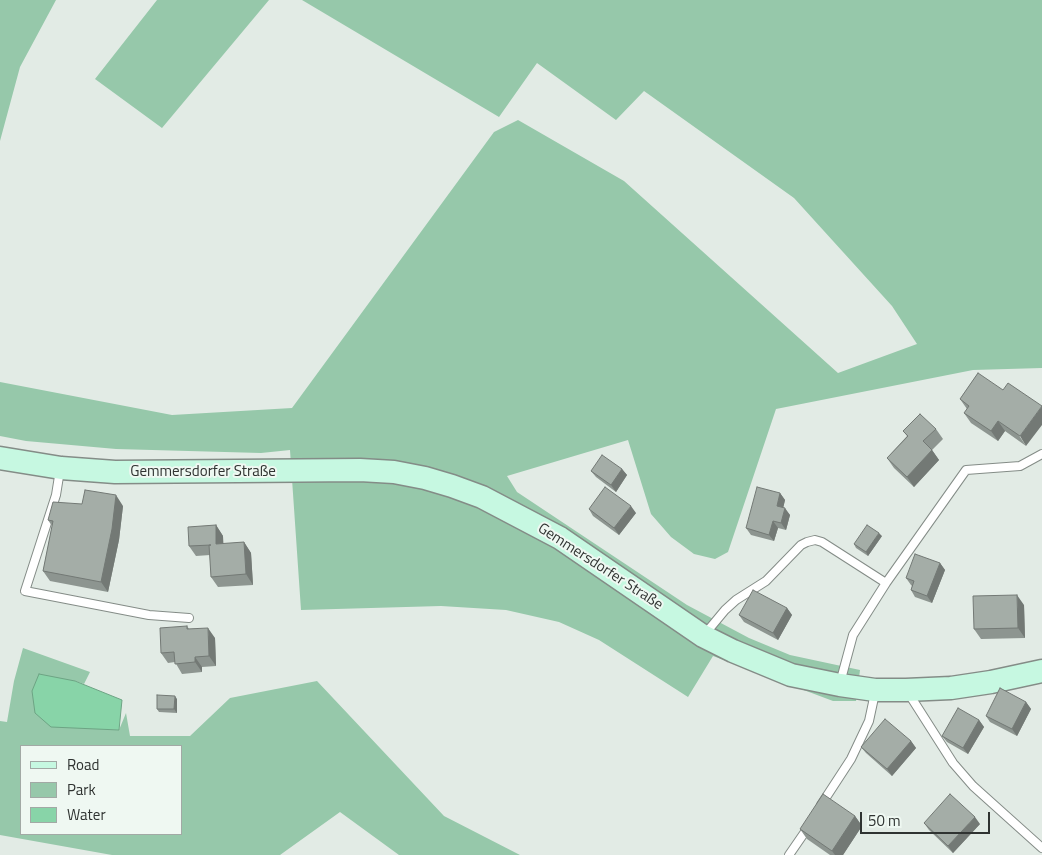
<!DOCTYPE html>
<meta charset="utf-8">
<style>
body{margin:0}
#map{position:relative;width:1042px;height:855px;overflow:hidden;background:#e2ebe5;font-family:"Titillium Web",sans-serif}
canvas{display:block}
.legend{position:absolute;left:20px;top:745px;width:162px;height:90px;box-sizing:border-box;background:#eff8f2;border:1px solid #a2a9a5;margin:0;padding:6px 9px;list-style:none;font-size:15px;color:#2f3331}
.legend li{display:flex;align-items:center;gap:10px;height:25px}
.legend b{width:25px;border:1px solid #a2a9a5}
.scale{position:absolute;left:860px;top:812px;width:130px;height:22px;box-sizing:border-box;border:2px solid #2f3331;border-top:0;padding-left:6px;font-size:15px;line-height:18px;white-space:nowrap;color:#2f3331;-webkit-text-stroke:4px #eff8f2;paint-order:stroke}
</style>
<div id="map">
<canvas width="1042" height="855"></canvas>
<ul class="legend">
<li><b style="height:6px;background:#c6f8e1"></b>Road</li>
<li><b style="height:14px;background:#96c8aa"></b>Park</li>
<li><b style="height:14px;background:#88d4a8"></b>Water</li>
</ul>
<div class="scale">50 m</div>
</div>
<script>
const c = document.querySelector('canvas').getContext('2d');
c.lineJoin = 'round';
function paint(path, color) { c.fillStyle = color; c.fill(path, 'evenodd'); }
const shape = rows => new Path2D(rows.map(r => 'M' + r).join(''));
function strokePath(path, color, width, dash) { c.strokeStyle = color; c.lineWidth = width; c.lineCap = dash ? 'butt' : 'round'; c.setLineDash(dash || []); c.stroke(path); }
function write(font, color, halo, rows, align = 'center') {
  c.font = font + ' "Titillium Web",sans-serif'; c.lineWidth = 4; c.setLineDash([]); c.textBaseline = 'middle'; c.strokeStyle = halo; c.fillStyle = color; for (const [text, x, y, turn = 0] of rows) {
    c.save(); c.translate(x, y); c.rotate((+turn || 0) * Math.PI / 180); c.textAlign = isNaN(turn) ? turn : align; if (halo) c.strokeText(text, 0, 0); c.fillText(text, 0, 0); c.restore();
  }
}
paint(shape([
 [0,0,56,0,20,67,0,141],
 [157,0,269,0,162,128,95,79],
 [302,0,1042,0,1042,368,973,370,776,409,728,552,715,559,694,554,671,537,651,514,628,440,507,476,517,492,687,605,749,638,790,655,860,670,856,701,833,701,713,656,688,697,599,640,559,622,506,610,441,606,301,610,290,450,261,453,116,449,26,441,0,436,0,382,172,415,292,408,494,132,518,120,624,181,838,373,917,344,892,306,794,198,644,91,616,120,537,63,499,117],
 [23,648,90,672,84,684,75,681,88,727,119,730,126,713,130,736,190,736,230,698,317,681,444,816,520,855,399,855,340,812,280,855,112,855,0,835,0,721,7,722,14,681],
 [21,746,181,746,181,834,21,834]
]), '#96c8aa');
const water = shape([
 [39,674,75,681,122,700,119,730,51,727,35,713,32,691,39,674]
]);
paint(water, '#88d4a8');
strokePath(water, '#6da484', 1);
const lane = shape([
 [60,470,56,495,25,591,149,615,189,618],
 [705,634,725,610,736,600,766,581,801,545,807,542,815,540,822,542,886,583],
 [840,683,853,635,886,583,966,470,1020,466,1042,454],
 [909,694,953,763,973,786,1042,848],
 [821,805,851,759,869,721,875,693],
 [789,855,809,826]
]);
const secondary = shape([
 [0,458,61,468,115,472,360,470,394,472,425,478,452,486,482,497,560,538,703,636,733,651,791,675,840,685,875,690,906,690,951,688,991,682,1042,671]
]);
strokePath(lane, '#848c87', 10);
strokePath(secondary, '#848c87', 25);
strokePath(lane, '#fff', 8);
strokePath(secondary, '#c6f8e1', 22);
paint(shape([
 [978,373,1026,446,1005,431,998,441,971,423,964,413,967,409,960,399],
 [936,429,943,439,932,450,939,460,914,487,894,468,887,458,907,436,903,431],
 [622,469,627,475,616,492,596,477,591,471],
 [780,493,785,500,783,508,790,515,786,530,778,528,774,541,751,535,746,528],
 [123,506,119,540,108,592,50,581,43,571,52,526,48,520],
 [589,509,636,513,619,535,593,516],
 [216,525,223,536,223,544,244,542,251,553,253,585,218,587,211,577,210,555,196,556,189,546],
 [882,536,868,556,856,548,854,544],
 [940,563,945,570,932,603,915,597,911,590,912,586,911,585,906,578],
 [1024,605,1025,638,981,639,974,629],
 [787,608,792,615,778,640,744,622,739,615],
 [187,626,189,629,215,638,216,666,202,667,202,672,182,674,175,662,168,663,161,653],
 [177,699,177,713,159,712,157,709],
 [1026,702,1031,709,1017,736,990,722,986,716],
 [979,720,984,727,968,754,947,742,942,736],
 [911,741,916,748,892,776,866,753,861,747],
 [855,816,862,826,843,855,830,855,807,839,800,829],
 [924,823,980,824,953,853,929,830]
]), '#8d9590');
paint(shape([
 [1042,406,1042,425,1026,446,1020,436],
 [998,421,1005,431,998,441,991,431],
 [932,450,939,460,914,487,907,477],
 [622,469,627,475,616,492,611,485],
 [780,493,785,500,782,513,777,506],
 [116,495,123,506,119,540,108,592,101,582],
 [631,506,636,513,619,535,614,528],
 [785,508,790,515,786,530,781,523],
 [773,521,778,528,774,541,769,535],
 [216,525,223,536,224,554,216,544],
 [879,533,882,536,868,556,866,552],
 [244,542,251,553,253,585,246,574],
 [940,563,945,570,932,603,927,596],
 [1017,595,1024,605,1025,638,1018,628],
 [787,608,792,615,778,640,773,633],
 [208,628,215,638,216,666,209,656],
 [195,657,202,667,202,672,195,662],
 [175,696,177,699,177,713,174,709],
 [1026,702,1031,709,1017,736,1012,729],
 [979,720,984,727,968,754,963,748],
 [911,741,916,748,892,776,887,769],
 [855,816,862,826,843,855,835,855,832,851],
 [975,817,980,824,953,853,948,846]
]), '#737975');
const building = shape([
 [978,373,1003,390,1008,383,1042,406,1020,436,998,421,991,431,964,413,969,406,960,399,978,373],
 [920,414,936,429,923,441,932,450,907,477,887,458,908,436,903,431,920,414],
 [602,455,622,469,611,485,591,471,602,455],
 [605,487,631,506,614,528,589,509,605,487],
 [757,487,780,493,777,506,785,508,781,523,773,521,769,535,746,528,757,487],
 [85,490,116,495,112,529,101,582,43,571,53,521,48,520,53,502,82,504,85,490],
 [216,525,216,544,244,542,246,574,211,577,209,545,211,545,189,546,188,527,216,525],
 [867,525,879,533,866,552,854,544,867,525],
 [915,554,940,563,927,596,911,590,914,581,906,578,915,554],
 [753,590,787,608,773,633,739,615,753,590],
 [1017,595,1018,628,974,629,973,596,1017,595],
 [187,626,187,629,208,628,209,656,195,657,195,662,175,664,174,652,161,653,160,628,187,626],
 [1000,688,1026,702,1012,729,986,716,1000,688],
 [157,695,175,696,174,709,157,709,157,695],
 [958,708,979,720,963,748,942,736,958,708],
 [885,719,911,741,887,769,861,747,885,719],
 [823,794,855,816,832,851,800,829,823,794],
 [950,794,975,817,948,846,924,823,950,794]
]);
paint(building, '#a4ada7');
strokePath(building, '#737975', 1);
write('15px', '#2f3331', '#eff8f2', [
 ["Gemmersdorfer Straße",203,472],
 ["Gemmersdorfer Straße",600,567,33]
]);
</script>
